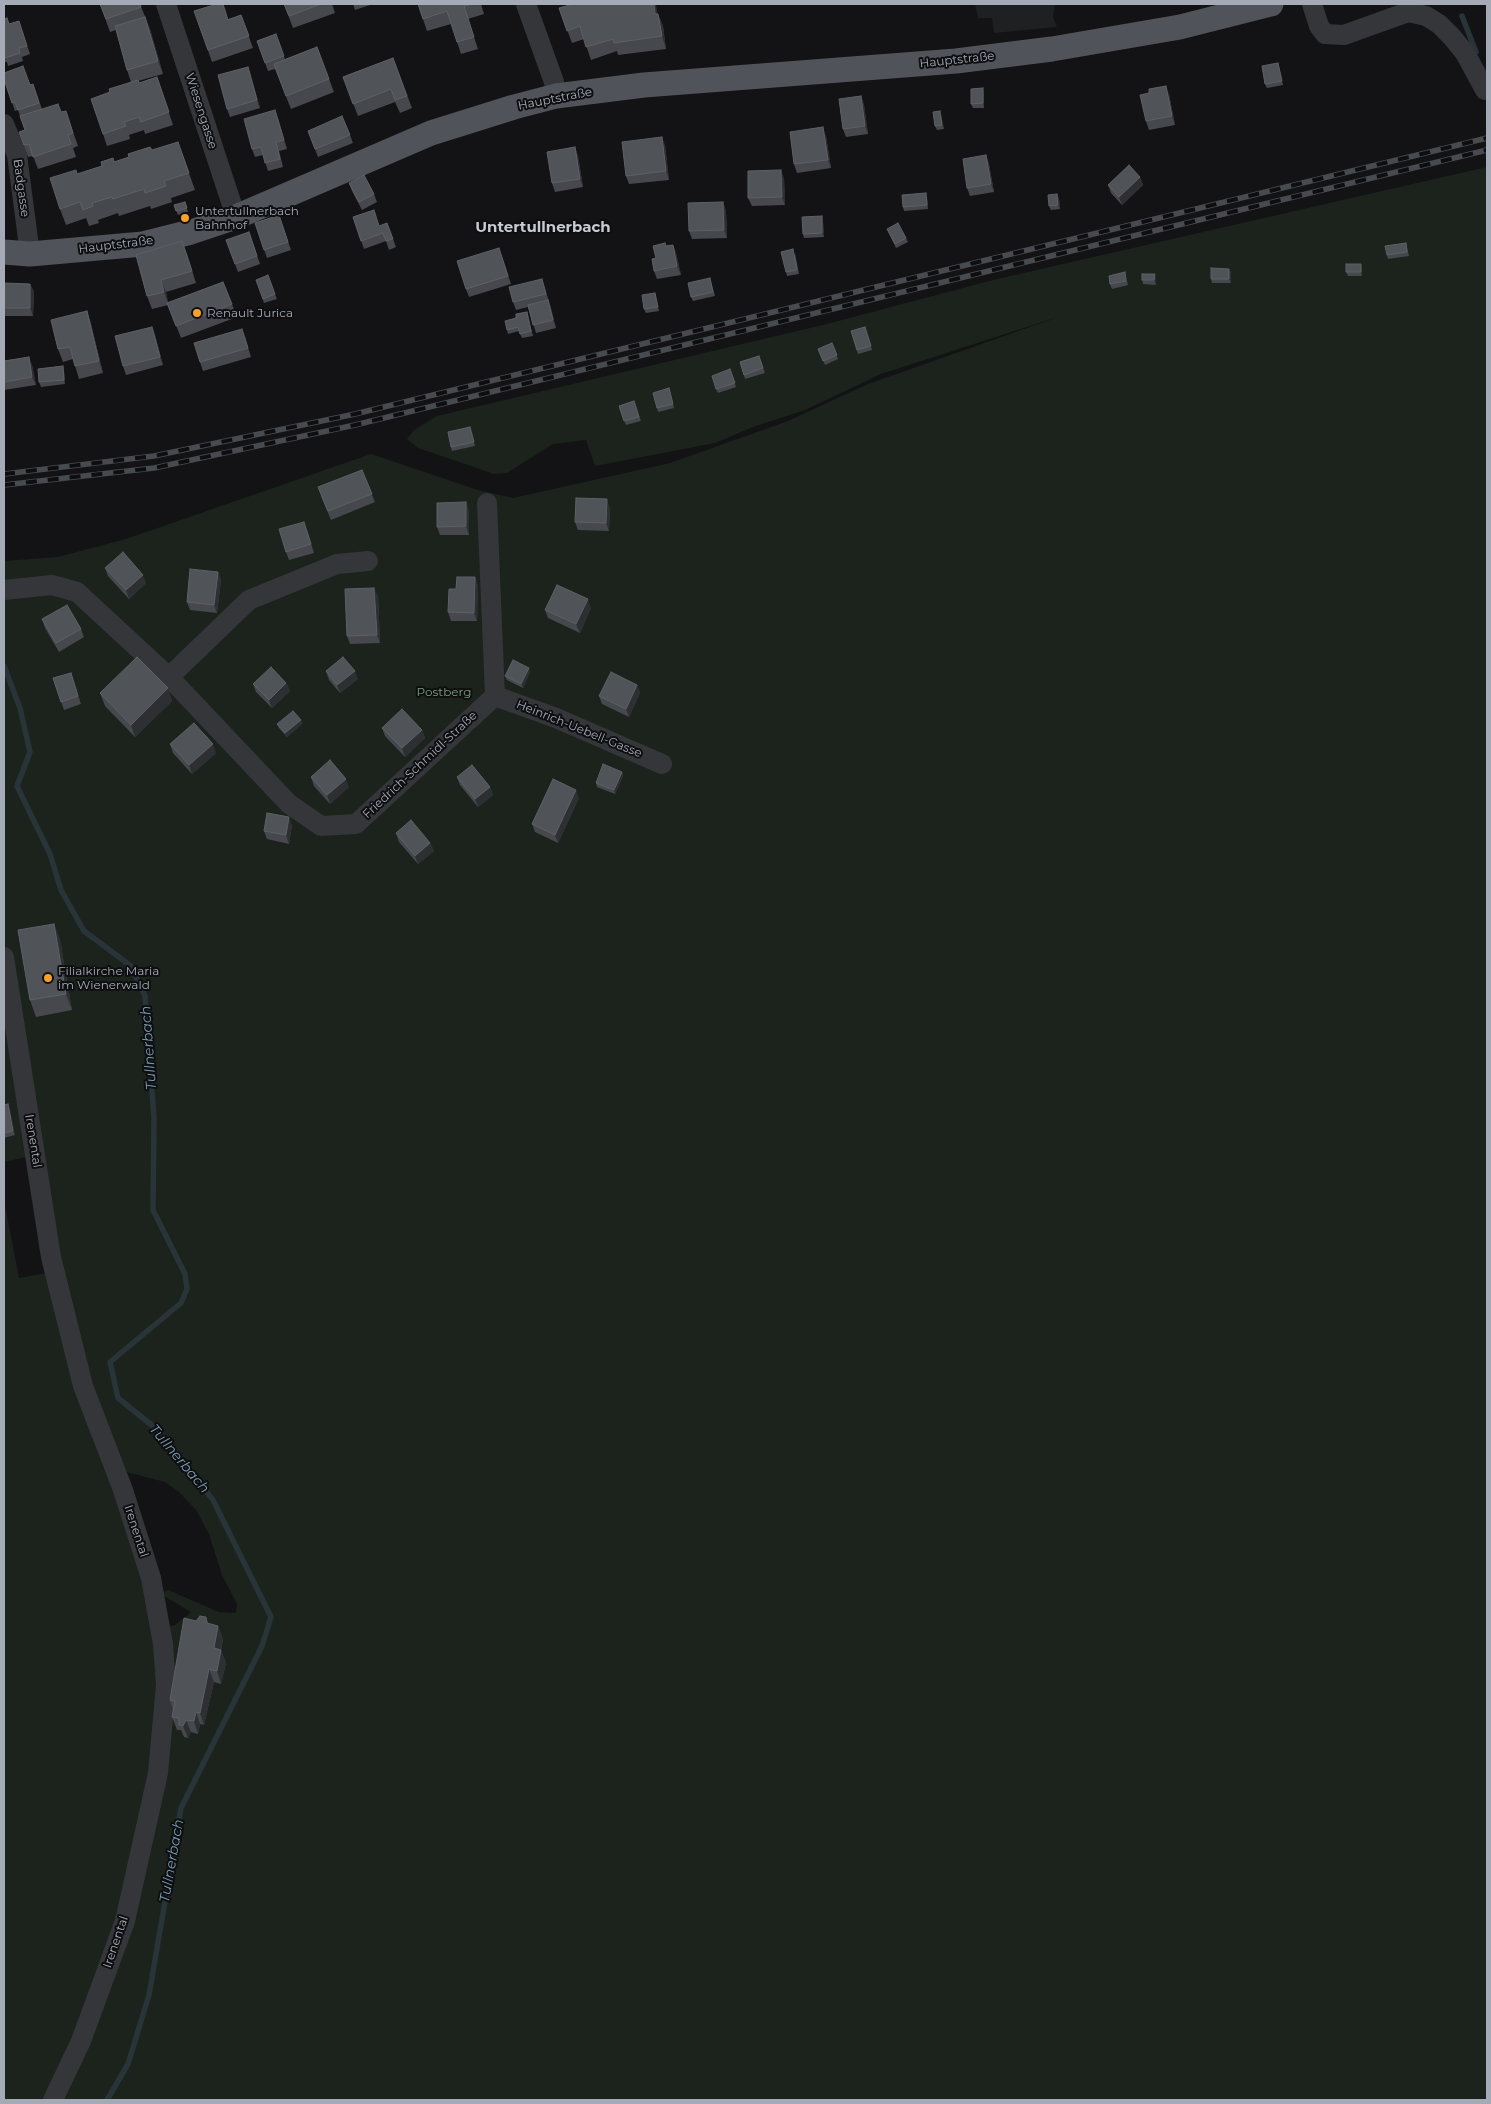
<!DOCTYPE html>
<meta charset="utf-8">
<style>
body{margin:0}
#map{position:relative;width:1491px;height:2104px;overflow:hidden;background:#131315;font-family:Montserrat,sans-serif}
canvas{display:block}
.frame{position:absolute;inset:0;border:5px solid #a4abb6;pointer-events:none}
</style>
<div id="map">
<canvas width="1491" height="2104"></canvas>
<div class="frame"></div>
</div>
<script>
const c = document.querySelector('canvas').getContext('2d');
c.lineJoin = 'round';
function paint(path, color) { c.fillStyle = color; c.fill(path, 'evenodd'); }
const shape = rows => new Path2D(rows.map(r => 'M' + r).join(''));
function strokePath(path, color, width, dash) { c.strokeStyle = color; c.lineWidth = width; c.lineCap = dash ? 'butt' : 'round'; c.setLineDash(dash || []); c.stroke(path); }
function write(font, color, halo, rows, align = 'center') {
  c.font = font + ' Montserrat,sans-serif'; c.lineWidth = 4; c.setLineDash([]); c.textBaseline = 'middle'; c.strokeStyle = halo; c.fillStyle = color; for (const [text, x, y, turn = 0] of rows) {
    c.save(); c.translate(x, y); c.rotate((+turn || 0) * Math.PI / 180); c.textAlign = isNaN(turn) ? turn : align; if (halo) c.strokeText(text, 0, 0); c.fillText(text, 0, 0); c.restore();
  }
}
paint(shape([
 [975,4,1055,4,1053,17,1057,27,994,33,992,18,978,18]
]), '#1f2022');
paint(shape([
 [1487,167,1487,2100,4,2100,4,1200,19,1278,47,1273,26,1157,4,1162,4,561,58,557,126,539,371,454,478,490,513,498,670,463,788,421,868,384,1061,316,881,374,805,410,753,427,715,443,595,466,586,440,553,444,507,473,494,474,418,448,407,439,414,430,437,416,827,324,993,280],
 [119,1470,165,1482,179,1492,196,1510,209,1534,222,1575,237,1604,236,1613,219,1612,168,1590,164,1592,164,1596,191,1612,175,1625,167,1627]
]), '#1b231c');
strokePath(shape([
 [1462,16,1476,52],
 [4,666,20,708,30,752,17,786,50,854,61,890,84,931,131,966,145,996,154,1118,153,1210,185,1274,187,1289,181,1303,110,1362,118,1398,159,1431,213,1500,271,1617,262,1646,181,1808,149,1995,128,2064,107,2100]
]), '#293439', 5.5);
strokePath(shape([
 [166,4,236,217],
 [526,4,554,82,556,96],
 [1312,4,1319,26,1325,34,1344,35,1408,12,1426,16,1439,24,1452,37,1465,53,1485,90],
 [4,124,17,155,30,254],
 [4,590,52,585,77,592,169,677,289,804,321,826,356,824,495,696,487,503],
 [169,677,249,600,337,564,368,561],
 [495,696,556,718,662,764],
 [4,957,51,1257,83,1386,123,1490,151,1578,163,1644,166,1685,158,1773,125,1921,81,2041,53,2100]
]), '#34363a', 20);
strokePath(shape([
 [4,252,30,254,143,244,191,232,236,217,431,133,514,107,556,96,644,85,956,61,1052,49,1180,27,1271,4]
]), '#505359', 25);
const rail = shape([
 [4,474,154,456,355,414,1487,138],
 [4,485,154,468,355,425,1487,150]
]);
strokePath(rail, '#474a4f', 5.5);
strokePath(rail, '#0e0e10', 4, [11]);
paint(shape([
 [100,4,140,4,150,29,163,74,138,81,139,83,157,77,173,125,145,134,144,130,129,135,130,139,107,146,103,134,110,92,131,82,127,70,116,30,110,32],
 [284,4,332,4,335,13,293,28],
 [353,4,373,4,355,10],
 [418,4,481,4,484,14,468,19,478,49,461,54,451,24,427,31],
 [559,8,658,14,663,26,666,49,618,55,617,51,591,60,584,39,572,43],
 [194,11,228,19,241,15,253,48,212,62],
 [4,19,9,24,19,21,30,54,22,57,23,61,8,66,7,62,4,62],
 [276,34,285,59,317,47,334,92,291,109,275,69,268,71,257,41],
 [393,58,412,108,400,113,395,102,358,116,343,77],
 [1278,63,1283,85,1267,88,1265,84],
 [248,67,260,108,230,117,227,109],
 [4,79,30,85,33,84,42,109,61,112,70,123,78,146,73,148,76,157,38,169,33,156,28,157,19,132,25,130,20,116,18,110,15,111],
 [984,93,984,108,973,108,971,104],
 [1169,94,1175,125,1149,130,1146,121],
 [861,96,864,105,868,134,846,137,843,129],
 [275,110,287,149,279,151,283,167,268,171,263,155,255,157,252,149],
 [941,115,944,129,937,130,935,126],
 [308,131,350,135,353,143,318,157],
 [826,136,831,168,797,173,794,164],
 [178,142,195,190,171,198,172,202,151,209,150,206,119,216,118,213,98,220,99,223,89,226,86,218,66,225,60,209,78,174],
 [665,145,669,180,629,184,626,176],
 [575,147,578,156,583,187,555,192,552,183],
 [986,155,989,164,994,192,970,196,967,188],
 [1140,177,1143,185,1122,205,1111,193,1108,185],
 [784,178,785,205,752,206,748,198],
 [349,183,374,194,377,202,362,210,352,191],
 [1057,194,1059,199,1060,209,1051,210,1049,206],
 [927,197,928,209,904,211,903,207],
 [185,202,188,212,178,215,174,205],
 [723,202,726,211,727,238,692,239,689,231],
 [279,215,291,250,267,258,255,223],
 [822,216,823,221,824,237,804,238,803,234],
 [353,217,379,226,387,223,396,247,389,250,386,241,364,249],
 [887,229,906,238,908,242,896,248],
 [249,232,260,264,238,272,226,240],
 [1406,243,1409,256,1388,259,1387,255],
 [673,245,676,253,681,275,657,279,654,271,656,258,666,246],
 [499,248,511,284,469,297,466,289],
 [795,253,799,274,787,276,786,272],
 [187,254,196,283,166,292,168,303,232,304,237,317,181,338,168,305,152,309,147,296,136,255],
 [1362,268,1362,276,1348,276,1346,272],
 [1229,269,1231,273,1231,283,1212,283,1211,279],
 [1126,277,1128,285,1112,289,1110,284],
 [710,278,715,296,693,301,691,297],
 [1156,278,1156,285,1143,284,1142,280],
 [542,279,551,308,556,328,536,333,528,307,516,310,513,302],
 [256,280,275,294,277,299,264,303],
 [4,283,30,284,34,292,33,316,4,316],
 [655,293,659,311,646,313,644,309],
 [87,311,91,324,103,373,79,379,73,359,63,362,58,349],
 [527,312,533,336,522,338,519,331,508,334,507,330,516,318],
 [152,327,155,335,163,365,126,375,123,366],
 [865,327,872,350,858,354,851,331],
 [245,337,251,357,203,371,200,362],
 [832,343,838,359,825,365,818,349],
 [759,356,765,373,745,379,740,362],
 [4,361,32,365,36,385,4,390],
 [63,366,64,370,65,384,41,387,39,382],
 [730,369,736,387,718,393,716,389],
 [669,388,674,408,658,412,657,408],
 [634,401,641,421,626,425,619,406],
 [470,427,475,446,452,451,451,447],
 [362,470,375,502,331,520,321,496],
 [466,502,469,511,469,535,440,535,437,527],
 [610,508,609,531,578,530,575,522],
 [307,530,314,553,289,560,286,552],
 [105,568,146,583,129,599,108,576],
 [218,572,221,580,217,613,190,610,187,602],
 [475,577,478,586,477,621,451,621,448,612,456,589],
 [378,596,380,643,350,644,347,636],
 [591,608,580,633,548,618,545,610],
 [42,619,81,629,84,637,59,652,45,628],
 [326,671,358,679,340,693,329,680],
 [530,672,523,688,507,680,505,676],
 [71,673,81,704,64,710,53,678],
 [286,683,290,691,272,708,256,692,253,684],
 [637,685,640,693,629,717,602,704,599,696],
 [168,688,172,701,135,737,105,706,100,693],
 [301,720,302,724,287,737,279,728,277,724],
 [382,728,422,730,425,738,405,757,385,736],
 [170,744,216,753,192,774,173,753],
 [622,772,623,776,615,794,597,787,596,783],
 [311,777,349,787,330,804,314,786],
 [457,777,490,787,493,795,478,807,460,785],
 [579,798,558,843,535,832,532,824],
 [292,825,289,844,267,839,264,831],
 [396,833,430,843,434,851,418,864,399,842],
 [54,924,60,940,72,1010,36,1017,30,1000],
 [8,1104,15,1135,4,1138,4,1105],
 [206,1617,208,1624,218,1626,223,1639,221,1650,226,1663,221,1684,214,1682,204,1725,200,1724,198,1734,191,1732,188,1738,184,1737,181,1730,177,1730,172,1717,173,1710,170,1700,196,1621]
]), '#46484d');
paint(shape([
 [654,4,656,4,656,5,660,26,655,14],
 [658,14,663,26,666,49,662,36],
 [145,17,150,29,163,74,158,61],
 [248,67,251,75,260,108,257,100],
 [1166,86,1169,94,1175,125,1172,116],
 [983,88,984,93,984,108,983,103],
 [861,96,864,105,868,134,865,126],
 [275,110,278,118,287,149,284,140],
 [940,111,941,115,944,129,942,125],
 [823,127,826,136,831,168,828,160],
 [662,137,665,145,669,180,666,171],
 [575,147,578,156,583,187,580,179],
 [986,155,989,164,994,192,991,184],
 [781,170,784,178,785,205,782,197],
 [1140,177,1143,185,1122,205,1119,197],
 [926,193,927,197,928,209,927,205],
 [1057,194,1059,199,1060,209,1058,205],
 [723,202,726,211,727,238,724,230],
 [822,216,823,221,824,237,822,233],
 [182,241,187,254,196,283],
 [673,245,676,253,681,275,677,266],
 [1361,264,1362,268,1362,276,1361,272],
 [1229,269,1231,273,1231,283,1229,279],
 [1155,274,1156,278,1156,285,1154,280],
 [161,280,166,292,169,305,164,292],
 [30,284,34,292,33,316,30,308],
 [548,300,551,308,556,328,553,320],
 [87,311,91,324,103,373,99,361],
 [152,327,155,335,163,365,160,357],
 [29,357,32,365,36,385,32,377],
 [63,366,64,370,65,384,64,380],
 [607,499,610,508,609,531,606,523],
 [466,502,469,511,469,535,466,526],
 [218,572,221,580,217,613,214,605],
 [143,575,146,583,129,599,126,590],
 [475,577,478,586,477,621,474,613],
 [374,588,378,596,380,643,377,635],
 [588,599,591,608,580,633,576,624],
 [529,668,530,672,523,688,521,684],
 [355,671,358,679,340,693,337,685],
 [286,683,290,691,272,708,269,700],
 [637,685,640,693,629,717,626,709],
 [168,688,172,701,135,737,131,725],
 [301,720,302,724,287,737,285,733],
 [422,730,425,738,405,757,402,748],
 [213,744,216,753,192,774,189,765],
 [622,772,623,776,615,794,614,790],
 [346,779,349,787,330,804,327,795],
 [490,787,493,795,478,807,475,799],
 [576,790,579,798,558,843,555,835],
 [289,817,292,825,289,844,286,835],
 [430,843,434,851,418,864,415,856],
 [54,924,60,940,72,1010,66,994],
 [8,1104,10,1109,15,1135,13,1131],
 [218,1626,223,1639,218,1660,214,1648],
 [221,1650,226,1663,221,1684,217,1671],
 [209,1669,214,1682,204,1725,200,1713],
 [196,1712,200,1724,198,1734,194,1721],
 [186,1720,191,1732,188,1738,183,1726]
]), '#2d2f32');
const building = shape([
 [100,4,140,4,141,7,106,19,100,4],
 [217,4,223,4,228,20,241,15,249,36,208,50,194,11,217,4],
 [284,4,321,4,289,16,284,4],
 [418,4,472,4,464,6,474,37,457,42,447,11,423,19,418,4],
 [573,4,654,4,655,14,658,14,662,36,614,43,613,39,586,47,580,26,567,31,559,8,573,4],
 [145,17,158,61,127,70,115,26,145,17],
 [7,18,9,24,19,21,27,46,19,48,20,53,5,58,4,53,4,19,7,18],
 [276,34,284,56,265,63,257,41,276,34],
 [317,47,329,79,286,96,274,64,317,47],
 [393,58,407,96,395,100,391,89,353,104,343,77,393,58],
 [1278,63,1282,81,1265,84,1262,66,1278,63],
 [23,66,30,85,33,84,39,103,18,110,15,102,12,103,4,79,4,73,23,66],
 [248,67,257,100,227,109,218,75,248,67],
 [157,77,169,112,141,122,139,117,124,122,126,126,103,134,91,99,110,92,109,89,138,80,139,83,157,77],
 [1166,86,1172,116,1146,121,1140,95,1149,93,1149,89,1166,86],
 [983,88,983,103,971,104,971,89,983,88],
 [861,96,865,126,843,129,839,99,861,96],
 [58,104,61,112,66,111,73,133,68,135,71,144,33,157,29,144,24,145,19,132,25,130,20,116,58,104],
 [275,110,284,140,276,142,280,159,265,163,261,147,252,149,244,119,275,110],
 [940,111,942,125,935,126,933,112,940,111],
 [342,116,350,135,315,149,308,131,342,116],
 [823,127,828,160,794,164,790,132,823,127],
 [662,137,666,171,626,176,622,142,662,137],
 [178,142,189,173,164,181,166,186,145,193,144,189,113,199,112,197,92,203,93,206,83,210,80,202,60,209,50,178,76,170,77,174,102,166,101,162,113,158,114,162,129,157,128,154,150,147,152,150,178,142],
 [575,147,580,179,552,183,547,152,575,147],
 [986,155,991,184,967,188,963,159,986,155],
 [1129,165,1140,177,1119,197,1108,185,1129,165],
 [781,170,782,197,748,198,748,171,781,170],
 [364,175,374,194,359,202,349,183,364,175],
 [926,193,927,205,903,207,902,195,926,193],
 [1057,194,1058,205,1049,206,1048,195,1057,194],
 [185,202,187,208,176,211,174,205,185,202],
 [723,202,724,230,689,231,688,203,723,202],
 [374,210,379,226,387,223,393,239,386,241,383,233,361,241,353,217,374,210],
 [279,215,288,242,264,250,255,223,279,215],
 [822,216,822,233,803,234,802,217,822,216],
 [898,223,906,238,895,244,887,229,898,223],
 [249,232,257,256,235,264,226,240,249,232],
 [182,241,192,271,161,280,164,292,147,296,136,255,182,241],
 [665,243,666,246,673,245,677,266,654,271,652,259,656,258,653,246,665,243],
 [1406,243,1407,252,1387,255,1385,246,1406,243],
 [499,248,508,276,466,289,457,261,499,248],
 [793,249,797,270,786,272,781,252,793,249],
 [1346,264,1361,264,1361,272,1346,272,1346,264],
 [1211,268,1229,269,1229,279,1211,279,1211,268],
 [1125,272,1126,281,1110,284,1109,276,1125,272],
 [1142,274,1155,274,1154,280,1142,280,1142,274],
 [268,275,275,294,263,299,256,280,268,275],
 [710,278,713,292,691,297,688,283,710,278],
 [542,279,546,294,513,302,509,287,542,279],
 [223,282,232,304,176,326,167,303,223,282],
 [4,283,30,284,30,308,4,308,4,283],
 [655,293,658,307,644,309,642,295,655,293],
 [548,300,553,320,533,325,528,305,548,300],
 [87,311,99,361,75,366,70,347,58,349,51,320,87,311],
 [527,312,531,331,520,334,518,327,507,330,505,321,516,318,516,314,527,312],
 [152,327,160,357,123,366,115,336,152,327],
 [865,327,871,346,857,350,851,331,865,327],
 [242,329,248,348,200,362,194,343,242,329],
 [832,343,837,355,823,361,818,349,832,343],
 [759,356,763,368,744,375,740,362,759,356],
 [29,357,32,377,4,382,4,361,29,357],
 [63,366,64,380,39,382,38,369,63,366],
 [730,369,735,383,716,389,712,376,730,369],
 [669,388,673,404,657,408,653,393,669,388],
 [634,401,639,417,624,421,619,406,634,401],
 [470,427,474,442,451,447,448,432,470,427],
 [362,470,372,494,328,511,318,487,362,470],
 [576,498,607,499,606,523,575,522,576,498],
 [466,502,466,526,437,527,437,503,466,502],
 [304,522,311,544,286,552,279,529,304,522],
 [123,552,143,575,126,590,105,568,123,552],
 [190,569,218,572,214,605,187,602,190,569],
 [457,577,475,577,474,613,448,612,449,589,456,589,457,577],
 [557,585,588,599,576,624,545,610,557,585],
 [374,588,377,635,347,636,345,589,374,588],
 [67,605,81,629,56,643,42,619,67,605],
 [137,657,168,688,131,725,100,693,137,657],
 [343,657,355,671,337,685,326,671,343,657],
 [513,660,529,668,521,684,505,676,513,660],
 [271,667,286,683,269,700,253,684,271,667],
 [611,672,637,685,626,709,599,696,611,672],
 [71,673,78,696,61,702,53,678,71,673],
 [402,709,422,730,402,748,382,728,402,709],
 [293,711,301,720,285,733,277,724,293,711],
 [194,723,213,744,189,765,170,744,194,723],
 [330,760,346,779,327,795,311,777,330,760],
 [603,764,622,772,614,790,596,783,603,764],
 [472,765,490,787,475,799,457,777,472,765],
 [553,779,576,790,555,835,532,824,553,779],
 [267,813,289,817,286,835,264,831,267,813],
 [411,820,430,843,415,856,396,833,411,820],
 [54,924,66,994,30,1000,18,930,54,924],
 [8,1104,13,1131,4,1133,4,1105,8,1104],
 [200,1616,206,1617,207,1623,218,1626,214,1648,221,1650,217,1671,209,1669,200,1713,196,1712,194,1721,186,1720,183,1726,179,1725,179,1718,172,1717,175,1701,170,1700,184,1618,196,1621,200,1616]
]);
paint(building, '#505358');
strokePath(building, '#5d6167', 1);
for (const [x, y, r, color] of [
 [185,218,5,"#f8a128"],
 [197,313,5,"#f8a128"],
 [48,978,5,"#f8a128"]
]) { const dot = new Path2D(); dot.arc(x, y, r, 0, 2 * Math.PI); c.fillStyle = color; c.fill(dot); strokePath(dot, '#0e0e10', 2); }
write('12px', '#a4abb6', '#0e0e10', [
 ["Hauptstraße",957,60,-6],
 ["Hauptstraße",555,99,-11],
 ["Wiesengasse",201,111,72],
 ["Badgasse",21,188,82],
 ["Hauptstraße",116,245,-7],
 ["Heinrich-Uebell-Gasse",579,729,22],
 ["Friedrich-Schmidl-Straße",420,765,-43],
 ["Irenental",33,1141,81],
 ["Irenental",136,1531,72],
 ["Irenental",116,1942,-71]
]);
write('12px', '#a4abb6', '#0e0e10', [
 ["Untertullnerbach",195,211],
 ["Bahnhof",195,225],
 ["Renault Jurica",207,313],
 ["Filialkirche Maria",58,971],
 ["im Wienerwald",58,985]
], 'left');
write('12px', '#7ba27b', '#0e0e10', [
 ["Postberg",444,692]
]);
write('italic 14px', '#7a9db3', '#0e0e10', [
 ["Tullnerbach",149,1048,-94],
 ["Tullnerbach",179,1459,50],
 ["Tullnerbach",172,1861,-80]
]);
write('bold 15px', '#c6cad2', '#0e0e10', [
 ["Untertullnerbach",543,228]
]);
</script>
